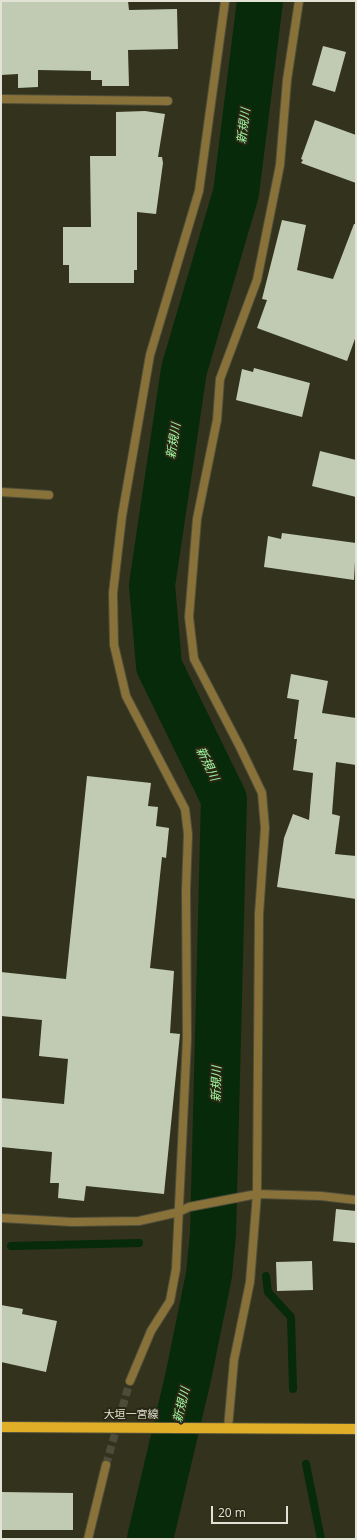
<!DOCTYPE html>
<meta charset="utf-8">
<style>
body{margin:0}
#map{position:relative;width:357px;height:1540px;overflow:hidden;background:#33321d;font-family:"Open Sans",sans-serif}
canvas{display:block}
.frame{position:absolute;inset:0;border:2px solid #e2e2d5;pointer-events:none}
.scale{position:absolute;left:211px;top:1506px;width:77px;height:18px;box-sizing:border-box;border:2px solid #e2e2d5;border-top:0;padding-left:5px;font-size:12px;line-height:14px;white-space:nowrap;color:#e2e2d5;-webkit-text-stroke:3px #292814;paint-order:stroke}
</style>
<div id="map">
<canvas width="357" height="1540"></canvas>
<div class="frame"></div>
<div class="scale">20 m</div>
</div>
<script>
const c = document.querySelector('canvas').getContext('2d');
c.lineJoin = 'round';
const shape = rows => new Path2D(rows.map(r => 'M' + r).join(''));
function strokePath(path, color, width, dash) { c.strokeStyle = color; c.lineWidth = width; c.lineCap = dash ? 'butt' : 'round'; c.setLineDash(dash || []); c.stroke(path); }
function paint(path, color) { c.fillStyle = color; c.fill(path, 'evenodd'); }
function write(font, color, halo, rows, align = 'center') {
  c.font = font + ' "Open Sans","Noto Sans JP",sans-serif'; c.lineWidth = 4; c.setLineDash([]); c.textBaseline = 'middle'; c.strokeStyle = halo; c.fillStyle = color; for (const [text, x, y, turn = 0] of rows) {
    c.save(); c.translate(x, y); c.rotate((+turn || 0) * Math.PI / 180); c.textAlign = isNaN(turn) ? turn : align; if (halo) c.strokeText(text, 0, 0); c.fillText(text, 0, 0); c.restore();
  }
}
strokePath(shape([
 [11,1246,139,1243],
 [266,1276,268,1292,291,1317,293,1389],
 [306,1464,321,1539]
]), '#062a0a', 8);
strokePath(shape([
 [150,1539,188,1378,209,1275,213,1234,224,799,159,666,152,585,184,370,236,193,260,1]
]), '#062a0a', 46);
paint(shape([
 [1,1,128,1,129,10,177,9,178,49,128,50,129,86,102,86,102,80,91,80,91,71,38,70,38,87,18,88,18,74,1,75],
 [323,46,346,52,335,92,312,85],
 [145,111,165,114,158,157,162,157,163,163,156,214,137,212,137,270,134,270,134,283,69,283,69,265,63,265,63,227,91,227,90,156,116,156,116,112],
 [315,120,356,135,356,183,301,163,303,160,301,159],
 [282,220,306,225,297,270,333,279,354,224,356,224,356,336,347,361,257,328,267,300,262,299],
 [254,368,310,383,302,417,236,400,242,369,253,372],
 [320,451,356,460,356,497,312,486],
 [282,533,356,543,354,580,264,567,268,536,281,539],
 [291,674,328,681,322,713,356,718,356,765,336,762,332,814,340,816,335,854,356,856,356,899,277,887,284,838,293,814,309,820,313,773,293,770,297,739,294,739,299,700,287,698],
 [87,776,151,783,148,806,158,807,156,826,169,828,166,858,162,857,150,968,174,971,170,1033,180,1034,164,1194,86,1186,84,1201,58,1198,59,1183,50,1183,52,1152,1,1147,1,1098,64,1104,68,1059,39,1056,42,1020,1,1016,1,972,66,979],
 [336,1209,356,1211,356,1243,333,1241],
 [312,1261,313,1290,277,1291,276,1262],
 [1,1305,23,1309,22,1314,57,1321,46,1372,1,1362],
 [1,1492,73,1493,73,1530,1,1530]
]), '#c1cbb3');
strokePath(shape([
 [106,1465,130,1381]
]), '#4d4c39', 8, [8, 4]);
const minor = shape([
 [1,99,168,101],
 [1,492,49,495],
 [1,1218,72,1222,139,1221,179,1212,189,1207,257,1194,321,1196,356,1200],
 [130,1381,151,1331,170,1301,176,1269,187,1039,186,890,188,834,185,809,126,696,114,645,113,593,122,516,150,355,199,191,225,1],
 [228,1428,234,1360,250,1282,257,1194,259,914,265,828,262,793,240,747,194,659,189,617,197,519,217,420,220,379,257,280,280,165,287,80,299,1],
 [88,1539,106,1465]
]);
const primary = shape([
 [1,1427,356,1429]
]);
strokePath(minor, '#4f4e3a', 10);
strokePath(primary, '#4f4e3a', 12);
strokePath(minor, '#89713a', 8);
strokePath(primary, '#e1ae28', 10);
write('11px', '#e2e2d5', '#292814', [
 ["大垣一宮線",131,1415]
]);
write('italic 12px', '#9ef8a2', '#292814', [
 ["新規川",244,126,-83],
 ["新規川",174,441,-81],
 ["新規川",207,764,64],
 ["新規川",217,1084,-89],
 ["新規川",182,1405,-77]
]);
</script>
